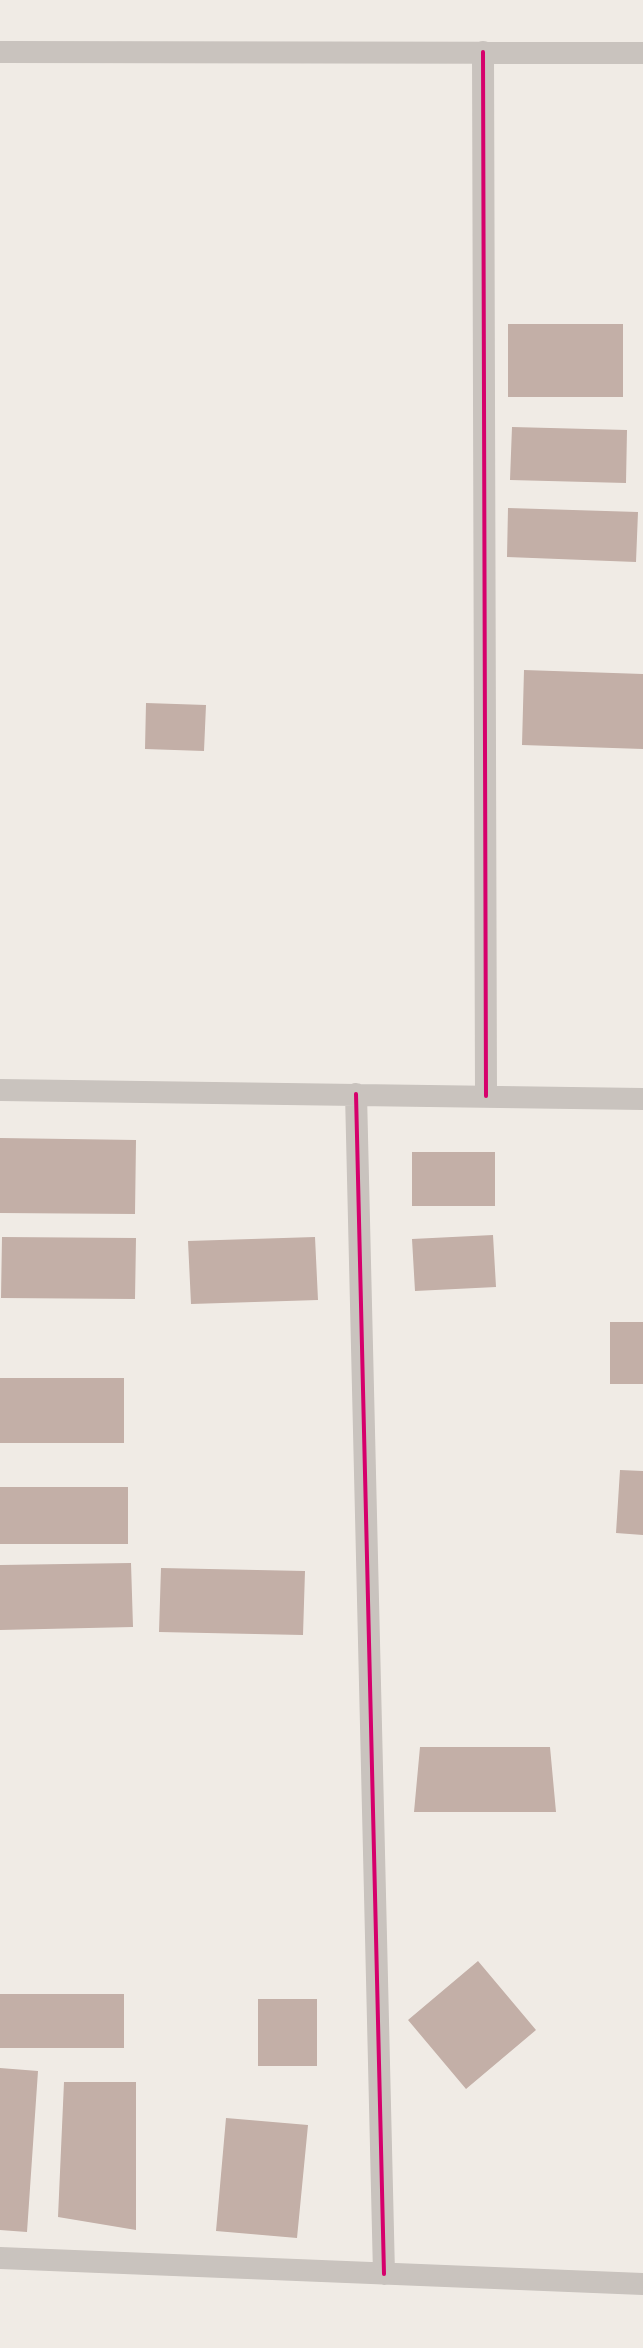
<!DOCTYPE html>
<style>
body{margin:0}
canvas{display:block;background:#f0ebe5}
</style>
<canvas width="643" height="2348"></canvas>
<script>
const c = document.querySelector('canvas').getContext('2d');
c.lineJoin = 'round';
function paint(path, color) { c.fillStyle = color; c.fill(path, 'evenodd'); }
const shape = rows => new Path2D(rows.map(r => 'M' + r).join(''));
function strokePath(path, color, width, dash) { c.strokeStyle = color; c.lineWidth = width; c.lineCap = dash ? 'butt' : 'round'; c.setLineDash(dash || []); c.stroke(path); }
paint(shape([
 [508,324,623,324,623,397,508,397],
 [512,427,627,430,626,483,510,480],
 [508,508,638,512,636,562,507,557],
 [524,670,643,674,643,749,522,745],
 [146,703,206,705,204,751,145,749],
 [0,1138,136,1140,135,1214,0,1213],
 [412,1152,495,1152,495,1206,412,1206],
 [493,1235,496,1287,415,1291,412,1239],
 [2,1237,136,1238,135,1299,1,1298],
 [315,1237,318,1300,191,1304,188,1241],
 [610,1322,643,1322,643,1384,610,1384],
 [0,1378,124,1378,124,1443,0,1443],
 [620,1470,643,1471,643,1535,616,1533],
 [0,1487,128,1487,128,1544,0,1544],
 [131,1563,133,1627,0,1630,0,1565],
 [161,1568,305,1571,303,1635,159,1632],
 [420,1747,550,1747,556,1812,414,1812],
 [478,1961,536,2030,466,2089,408,2020],
 [0,1994,124,1994,124,2048,0,2048],
 [258,1999,317,1999,317,2066,258,2066],
 [0,2068,38,2071,27,2232,0,2230],
 [64,2082,136,2082,136,2230,58,2217],
 [226,2118,308,2125,297,2238,216,2231]
]), '#c3afa7');
strokePath(shape([
 [0,52,643,53],
 [483,52,486,1096],
 [0,1090,643,1099],
 [356,1094,384,2274],
 [0,2258,643,2284]
]), '#c9c3be', 22);
strokePath(shape([
 [483,52,486,1096],
 [356,1094,384,2274]
]), '#d6006c', 4);
</script>
